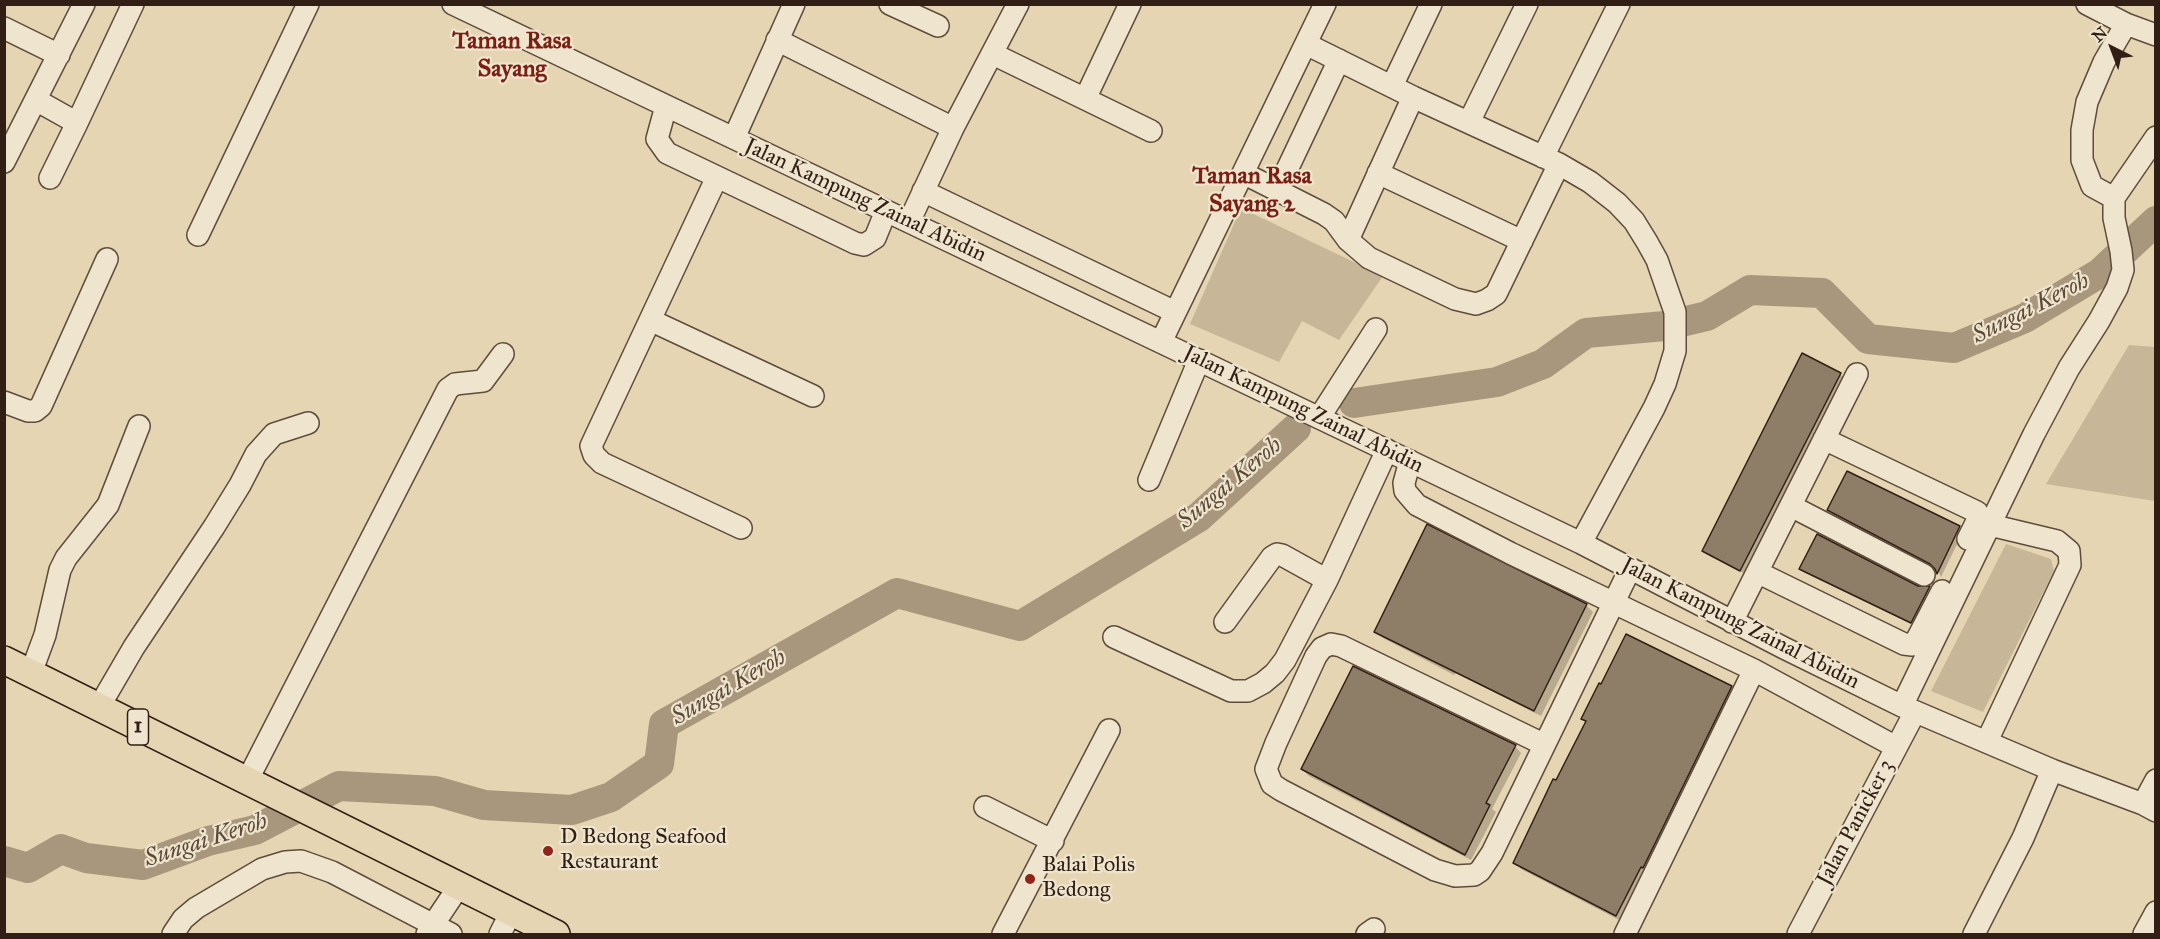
<!DOCTYPE html>
<style>
body{margin:0}
#map{position:relative;width:2160px;height:939px;overflow:hidden;background:#e6d5b2;font-family:"IM FELL Great Primer",serif}
canvas{display:block}
.frame{position:absolute;inset:0;border:6px solid #311f15;pointer-events:none}
.north{position:absolute;left:2082px;top:18px;width:60px;height:60px;-webkit-text-stroke:4px #efe4cd;paint-order:stroke;rotate:318deg;font-size:16px;font-weight:700;line-height:24px;text-align:center;color:#311f15}
.north::after{content:'';display:block;margin:auto;width:21px;height:27px;background:#311f15;clip-path:polygon(50% 0,100% 100%,50% 72%,0 100%)}
</style>
<div id="map">
<canvas width="2160" height="939"></canvas>
<div class="frame"></div>
<div class="north">N</div>
</div>
<script>
const c = document.querySelector('canvas').getContext('2d');
c.lineJoin = 'round';
function paint(path, color) { c.fillStyle = color; c.fill(path, 'evenodd'); }
const shape = rows => new Path2D(rows.map(r => 'M' + r).join(''));
function strokePath(path, color, width, dash) { c.strokeStyle = color; c.lineWidth = width; c.lineCap = dash ? 'butt' : 'round'; c.setLineDash(dash || []); c.stroke(path); }
function write(font, color, halo, rows, align = 'center') {
  c.font = font + ' "IM FELL Great Primer",serif'; c.lineWidth = 4.5; c.setLineDash([]); c.textBaseline = 'middle'; c.strokeStyle = halo; c.fillStyle = color; for (const [text, x, y, turn = 0] of rows) {
    c.save(); c.translate(x, y); c.rotate((+turn || 0) * Math.PI / 180); c.textAlign = isNaN(turn) ? turn : align; if (halo) c.strokeText(text, 0, 0); c.fillText(text, 0, 0); c.restore();
  }
}
paint(shape([
 [1241,208,1383,276,1339,340,1302,321,1279,362,1190,324],
 [2129,345,2155,347,2155,501,2046,484],
 [2006,544,2051,559,2054,571,1983,712,1931,691]
]), '#c7b697');
paint(shape([
 [1840,374,1844,378,1745,574,1708,555,1704,550],
 [1829,510,1959,527,1963,532,1941,577,1936,567,1833,514],
 [1427,526,1586,605,1593,612,1541,716,1456,673,1454,675,1383,638,1376,632],
 [1801,569,1918,588,1930,588,1933,591,1915,626,1805,573],
 [1731,687,1738,694,1623,922,1521,869,1515,862,1587,722,1583,718],
 [1515,746,1521,753,1492,809,1496,812,1471,860,1309,776,1302,769]
]), '#0003');
strokePath(shape([
 [1354,403,1497,382,1543,364,1586,333,1665,326,1707,316,1750,290,1822,293,1868,339,1954,348,2025,318,2100,273,2156,221],
 [4,861,28,868,61,849,86,858,143,865,208,841,255,830,339,786,435,791,484,805,572,810,611,797,659,764,664,724,897,593,1020,626,1199,517,1296,428]
]), '#a8977d', 30);
const building = shape([
 [1802,353,1841,373,1740,571,1702,551,1802,353],
 [1847,471,1960,526,1937,574,1935,569,1930,564,1827,510,1847,471],
 [1427,524,1587,604,1534,711,1374,632,1427,524],
 [1817,534,1918,586,1930,586,1911,623,1799,569,1817,534],
 [1626,634,1732,686,1643,868,1641,867,1616,916,1513,863,1553,779,1556,780,1586,721,1581,719,1599,683,1601,684,1626,634],
 [1353,666,1516,745,1486,803,1490,805,1465,855,1301,769,1353,666]
]);
paint(building, '#8f7e67');
strokePath(building, '#311f15', 1.5);
const minor = shape([
 [453,4,1581,543,1784,648,1902,706,2052,770,2143,804,2156,811],
 [890,4,938,26],
 [2087,4,2126,24,2156,35],
 [4,28,59,55],
 [777,40,953,128],
 [1306,44,1413,97,1559,164,1590,182,1617,203,1634,221,1647,242,1657,260,1675,312,1675,351,1665,384,1654,408,1581,543],
 [993,54,1151,131],
 [1392,86,1431,4],
 [1085,99,1130,4],
 [36,100,77,123,133,4],
 [666,106,657,139,667,153,801,217,855,243,864,245,875,238,886,211],
 [1469,122,1527,4],
 [734,138,794,4],
 [1543,157,1619,4],
 [4,162,84,4],
 [1243,173,1324,214,1334,221,1348,240,1369,258,1455,299,1476,304,1487,300,1496,294,1559,164],
 [1378,173,1522,241],
 [717,177,591,446,594,455,602,463,741,528],
 [50,178,77,123],
 [923,191,1175,312],
 [1277,191,1339,60],
 [2114,198,2092,186,2082,160,2082,130,2087,102,2104,62,2126,24],
 [909,222,953,128,1018,4],
 [198,235,308,4],
 [1348,240,1413,97],
 [650,320,813,396],
 [1161,342,1325,4],
 [4,402,28,411,35,411,41,406,107,259],
 [1319,418,1376,329],
 [1824,439,1977,512,1979,517,1968,539],
 [1410,461,1404,483,1405,491,1417,505,1510,553,1754,670,1896,747],
 [1149,480,1199,360],
 [1791,506,1924,575],
 [1757,572,1904,644,1912,645,1917,639,1942,591],
 [1225,622,1272,557,1277,554,1282,555,1327,580],
 [1732,622,1857,374],
 [1114,637,1231,691,1248,691,1263,683,1275,673,1285,660,1327,580,1387,450],
 [31,673,45,635,60,570,66,558,108,505,139,426],
 [1902,706,2034,434,2069,368,2099,321,2117,288,2123,270,2121,251,2114,218,2114,198,2156,137],
 [99,707,134,647,214,527,240,485,256,454,274,434,308,423],
 [1987,741,2070,565,2069,551,2057,541,1990,525],
 [1543,744,1341,646,1331,644,1322,648,1316,656,1276,743,1266,769,1272,784,1281,790,1435,870,1455,876,1474,875,1480,871,1492,853,1630,569],
 [247,781,448,389,455,384,483,381,503,354],
 [2143,804,2156,780],
 [985,807,1053,841],
 [173,934,183,919,196,908,262,869,285,862,301,861,332,872,451,934],
 [427,934,459,886],
 [500,934,511,912],
 [1003,934,1109,730],
 [1367,934,1374,929],
 [1625,934,1754,670],
 [1798,934,1915,712],
 [1974,934,2023,838,2052,770],
 [2144,934,2156,912]
]);
const major = shape([
 [4,660,556,934]
]);
strokePath(minor, '#5e4c3c', 24);
strokePath(major, '#311f15', 30);
strokePath(minor, '#efe4cd', 21);
strokePath(major, '#e6d5b2', 27);
for (const [x, y, r, color] of [
 [548,851,6,"#8f2418"],
 [1030,879,6,"#8f2418"]
]) { const dot = new Path2D(); dot.arc(x, y, r, 0, 2 * Math.PI); c.fillStyle = color; c.fill(dot); strokePath(dot, '#efe4cd', 2); }
for (const [x, y, w] of [
 [138,727,21]
]) { const box = new Path2D(); box.roundRect(x - w / 2, y - 18, w, 36, 4.5); c.fillStyle = '#efe4cd'; c.fill(box); strokePath(box, '#311f15', 1.5); }
write('bold 21px', '#311f15', null, [
 ["1",138,727]
]);
write('22px', '#311f15', '#efe4cd', [
 ["Jalan Kampung Zainal Abidin",865,201,25],
 ["Jalan Kampung Zainal Abidin",1303,410,26],
 ["Jalan Kampung Zainal Abidin",1740,624,27],
 ["Jalan Panicker 3",1856,823,-62]
]);
write('22px', '#311f15', '#efe4cd', [
 ["D Bedong Seafood",560,838],
 ["Restaurant",560,863],
 ["Balai Polis",1042,866],
 ["Bedong",1042,891]
], 'left');
write('bold 24px', '#7a1f14', '#efe4cd', [
 ["Taman Rasa",512,42],
 ["Sayang",512,70],
 ["Taman Rasa",1252,177],
 ["Sayang 2",1252,205]
]);
write('italic 24px', '#5b4939', '#efe4cd', [
 ["Sungai Keroh",2031,309,-27],
 ["Sungai Keroh",1230,484,-40],
 ["Sungai Keroh",729,688,-30],
 ["Sungai Keroh",206,841,-18]
]);
</script>
